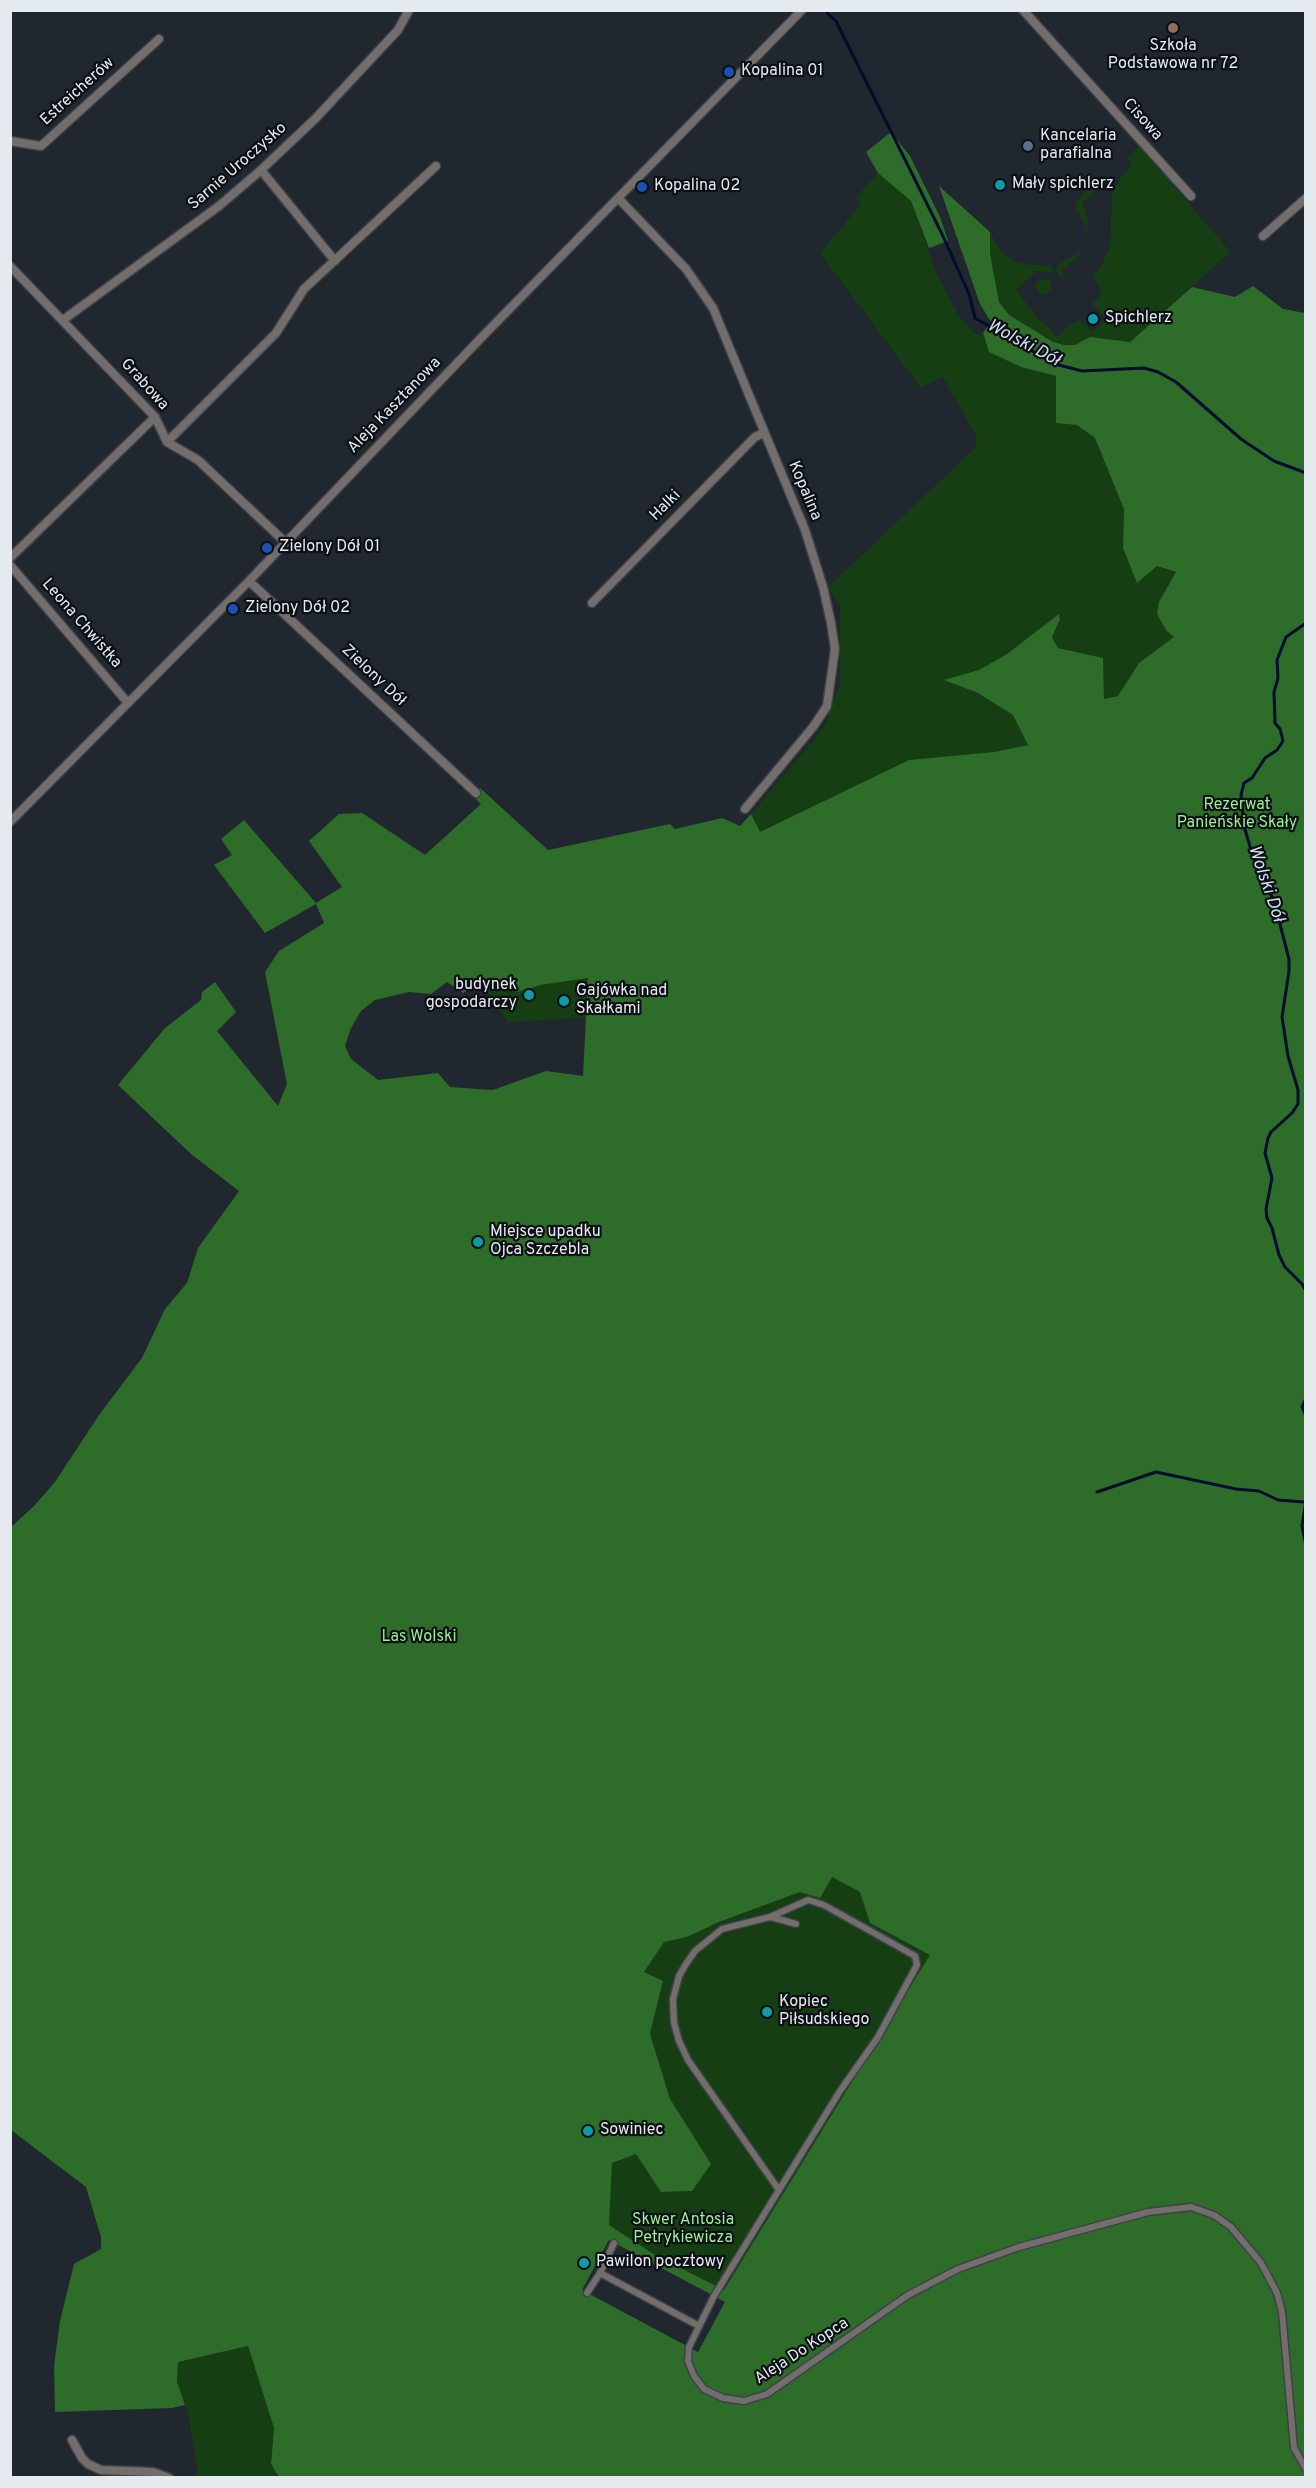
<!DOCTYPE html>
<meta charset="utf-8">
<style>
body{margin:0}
#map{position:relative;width:1316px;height:2488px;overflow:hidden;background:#20272e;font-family:Overpass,sans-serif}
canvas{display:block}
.frame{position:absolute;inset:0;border:12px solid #e5eaee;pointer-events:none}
</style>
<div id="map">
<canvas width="1316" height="2488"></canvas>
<div class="frame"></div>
</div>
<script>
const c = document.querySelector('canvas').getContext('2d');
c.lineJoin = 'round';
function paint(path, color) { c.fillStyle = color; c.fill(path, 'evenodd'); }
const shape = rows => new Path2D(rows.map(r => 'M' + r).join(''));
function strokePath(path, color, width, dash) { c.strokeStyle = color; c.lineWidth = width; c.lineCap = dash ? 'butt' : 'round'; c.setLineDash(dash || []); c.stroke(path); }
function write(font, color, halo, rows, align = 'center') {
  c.font = font + ' Overpass,sans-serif'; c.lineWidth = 4.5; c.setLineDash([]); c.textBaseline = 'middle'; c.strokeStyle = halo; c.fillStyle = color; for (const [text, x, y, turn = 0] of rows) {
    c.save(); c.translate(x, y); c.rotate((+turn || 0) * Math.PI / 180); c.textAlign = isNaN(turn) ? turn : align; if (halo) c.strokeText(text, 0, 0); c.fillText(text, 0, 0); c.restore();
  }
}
paint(shape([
 [1139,146,1229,250,1229,253,1131,341,1305,898,1139,663,1118,696,1104,699,1103,658,1058,648,1052,637,1060,619,1059,614,1007,654,979,670,945,680,978,693,1013,715,1028,745,994,752,909,760,759,833,751,814,824,727,840,685,840,605,828,587,976,447,976,436,943,377,921,388,820,253,861,204,856,197,878,173,911,201,937,275,960,318,975,334,983,333,989,352,1021,367,1056,376,1055,385,1077,425,1095,438,1124,509,1123,548,1137,583,1157,566,1175,571,1063,376,980,304,990,254,990,232,1000,250,1016,262,1029,265,1049,265,1053,269,1053,273,1037,271,1016,289,1041,323,1044,322,1056,336,1072,324,1080,320,1093,332,1106,318,1092,304,1101,294,1099,286,1093,277,1101,266,1110,246,1112,195,1120,178,1132,163,1126,158],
 [1091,187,1095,191,1082,203,1087,217,1088,231,1085,241,1079,255,1062,270,1065,277,1059,276,1056,266,1079,252,1084,243,1087,229,1075,205,1080,197],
 [1041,279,1049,280,1052,285,1050,291,1043,296,1034,285],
 [588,977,587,1018,507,1022,481,981,518,992,540,985],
 [832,1877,861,1892,870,1923,931,1955,724,2290,655,2255,609,2225,611,2163,636,2154,662,2192,692,2191,710,2164,670,2099,650,2034,663,1981,644,1972,664,1941,687,1937,719,1922,800,1892],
 [248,2346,274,2428,271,2464,279,2477,198,2477,189,2418,177,2382,178,2362]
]), '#163e13');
paint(shape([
 [891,132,910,156,940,217,948,241,929,248,911,201,878,173,866,152],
 [939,186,990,232,990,254,999,302,1009,315,1053,342,1064,345,1075,345,1090,337,1130,342,1192,287,1235,297,1253,286,1283,309,1305,313,1305,2477,279,2477,271,2464,274,2428,248,2346,178,2362,177,2382,185,2405,172,2408,55,2412,54,2366,60,2321,74,2264,101,2249,101,2237,86,2187,11,2130,10,1528,34,1506,55,1482,99,1415,142,1358,165,1309,187,1283,198,1248,239,1191,191,1154,118,1085,165,1028,201,1000,202,992,215,982,236,1012,217,1031,278,1106,287,1084,265,972,279,951,324,923,316,904,265,933,214,865,232,855,221,839,244,820,316,903,342,887,309,841,339,814,362,813,425,855,481,804,470,793,480,788,548,850,670,824,675,829,722,818,740,826,751,814,760,832,909,760,994,752,1028,745,1013,715,978,693,944,680,979,670,1007,654,1059,614,1060,619,1052,637,1058,648,1103,658,1104,699,1118,696,1139,663,1174,637,1166,630,1157,614,1159,602,1176,572,1157,566,1137,583,1123,548,1124,509,1095,438,1077,425,1056,423,1056,376,1021,367,989,352,983,333,991,322,980,304],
 [588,978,583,1076,546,1071,493,1090,450,1087,438,1073,378,1080,351,1059,345,1046,351,1028,361,1011,375,1000,409,992,431,994,447,982,463,993,481,981,518,992,540,985],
 [832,1877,860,1892,870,1923,930,1955,724,2290,655,2255,609,2225,612,2163,636,2154,661,2192,692,2191,711,2164,670,2099,650,2034,663,1981,644,1972,664,1942,687,1937,719,1922,800,1892,820,1898],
 [609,2240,725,2302,698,2352,582,2290]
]), '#2e6d29');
strokePath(shape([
 [827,13,836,21,942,234,969,294,975,318,1055,364,1082,371,1144,368,1158,372,1176,382,1241,439,1274,461,1306,473],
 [1306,623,1286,637,1277,660,1278,678,1274,692,1275,723,1280,729,1283,741,1277,750,1265,758,1252,778,1244,783,1241,795,1244,826,1253,857,1274,901,1289,959,1289,971,1282,1017,1288,1056,1298,1090,1298,1104,1292,1113,1271,1132,1268,1138,1265,1153,1272,1178,1266,1209,1267,1218,1272,1228,1279,1255,1285,1267,1302,1284,1306,1291],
 [1306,1398,1302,1407,1306,1416],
 [1097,1492,1156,1472,1236,1489,1259,1491,1278,1500,1304,1502],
 [1306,1500,1302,1526,1306,1546]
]), '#000d2e', 3);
const pedestrian = shape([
 [771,1917,796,1924],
 [779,2190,688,2060,679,2041,674,2023,673,1999,679,1976,686,1964,695,1951,722,1929,770,1917,808,1900,824,1905,915,1956,917,1965,878,2037,840,2091,779,2190,714,2296,689,2347,688,2361,694,2376,704,2389,723,2398,744,2401,767,2394,908,2295,958,2269,1019,2247,1148,2212,1191,2207,1214,2215,1231,2227,1261,2263,1277,2293,1282,2312,1294,2448,1306,2469],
 [600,2273,699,2326],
 [587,2293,600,2273,614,2243]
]);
const minor = shape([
 [1023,10,1191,196],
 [10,141,41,146,159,39],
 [261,170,335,261],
 [619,199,686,269,713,308,805,530,823,587,831,623,835,649,827,706,813,727,745,809],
 [1263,236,1306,198],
 [10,266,155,417,167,442,198,460,285,542],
 [63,320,219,206,261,170,315,119,398,30,409,10],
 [167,442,276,333,304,289,436,166],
 [10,558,155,417],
 [10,565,128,703],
 [249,581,476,793],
 [592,603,755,437,764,433],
 [10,822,249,581,481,338,802,10],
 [72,2440,82,2458,88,2464,101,2470,153,2472,169,2478]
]);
strokePath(pedestrian, '#3c4249', 9);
strokePath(minor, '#3c4249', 11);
strokePath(pedestrian, '#736d6c', 6);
strokePath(minor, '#736d6c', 8);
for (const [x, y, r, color] of [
 [1173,28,6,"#8d6e63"],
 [729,72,6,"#1a4fb4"],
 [1028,146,6,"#5c6f8a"],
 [1000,185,6,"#0f9aa8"],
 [642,187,6,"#1a4fb4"],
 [1093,319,6,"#0f9aa8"],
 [267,548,6,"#1a4fb4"],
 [233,609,6,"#1a4fb4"],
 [529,995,6,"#0f9aa8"],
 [564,1001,6,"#0f9aa8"],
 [478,1242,6,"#0f9aa8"],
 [767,2012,6,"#0f9aa8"],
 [588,2131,6,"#0f9aa8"],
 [584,2263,6,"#0f9aa8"]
]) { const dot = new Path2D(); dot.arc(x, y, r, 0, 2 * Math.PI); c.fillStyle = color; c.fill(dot); strokePath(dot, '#0c0f13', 2); }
write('16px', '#e5eaee', '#0c0f13', [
 ["Szkoła",1173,47,"center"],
 ["Podstawowa nr 72",1173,65,"center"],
 ["Kopalina 01",741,72],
 ["Kancelaria",1040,137],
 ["parafialna",1040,155],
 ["Mały spichlerz",1012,185],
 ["Kopalina 02",654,187],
 ["Spichlerz",1105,319],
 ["Zielony Dół 01",279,548],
 ["Zielony Dół 02",245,609],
 ["budynek",517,986,"right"],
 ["gospodarczy",517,1004,"right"],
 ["Gajówka nad",576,992],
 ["Skałkami",576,1010],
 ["Miejsce upadku",490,1233],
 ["Ojca Szczebla",490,1251],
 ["Kopiec",779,2003],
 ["Piłsudskiego",779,2021],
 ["Sowiniec",600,2131],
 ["Pawilon pocztowy",596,2263]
], 'left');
write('16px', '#e5eaee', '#0c0f13', [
 ["Estreicherów",78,92,-42],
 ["Cisowa",1142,120,48],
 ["Sarnie Uroczysko",238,167,-41],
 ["Grabowa",144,385,48],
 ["Aleja Kasztanowa",395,406,-46],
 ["Kopalina",804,491,67],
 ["Halki",666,506,-45],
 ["Leona Chwistka",81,624,49],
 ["Zielony Dół",373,676,43],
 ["Aleja Do Kopca",802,2352,-33]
]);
write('16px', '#9af092', '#0c0f13', [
 ["Rezerwat",1237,806],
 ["Panieńskie Skały",1237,824],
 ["Las Wolski",419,1638],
 ["Skwer Antosia",683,2221],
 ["Petrykiewicza",683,2239]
]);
write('italic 18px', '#d1def1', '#0c0f13', [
 ["Wolski Dół",1023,344,28],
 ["Wolski Dół",1265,884,71]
]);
</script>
